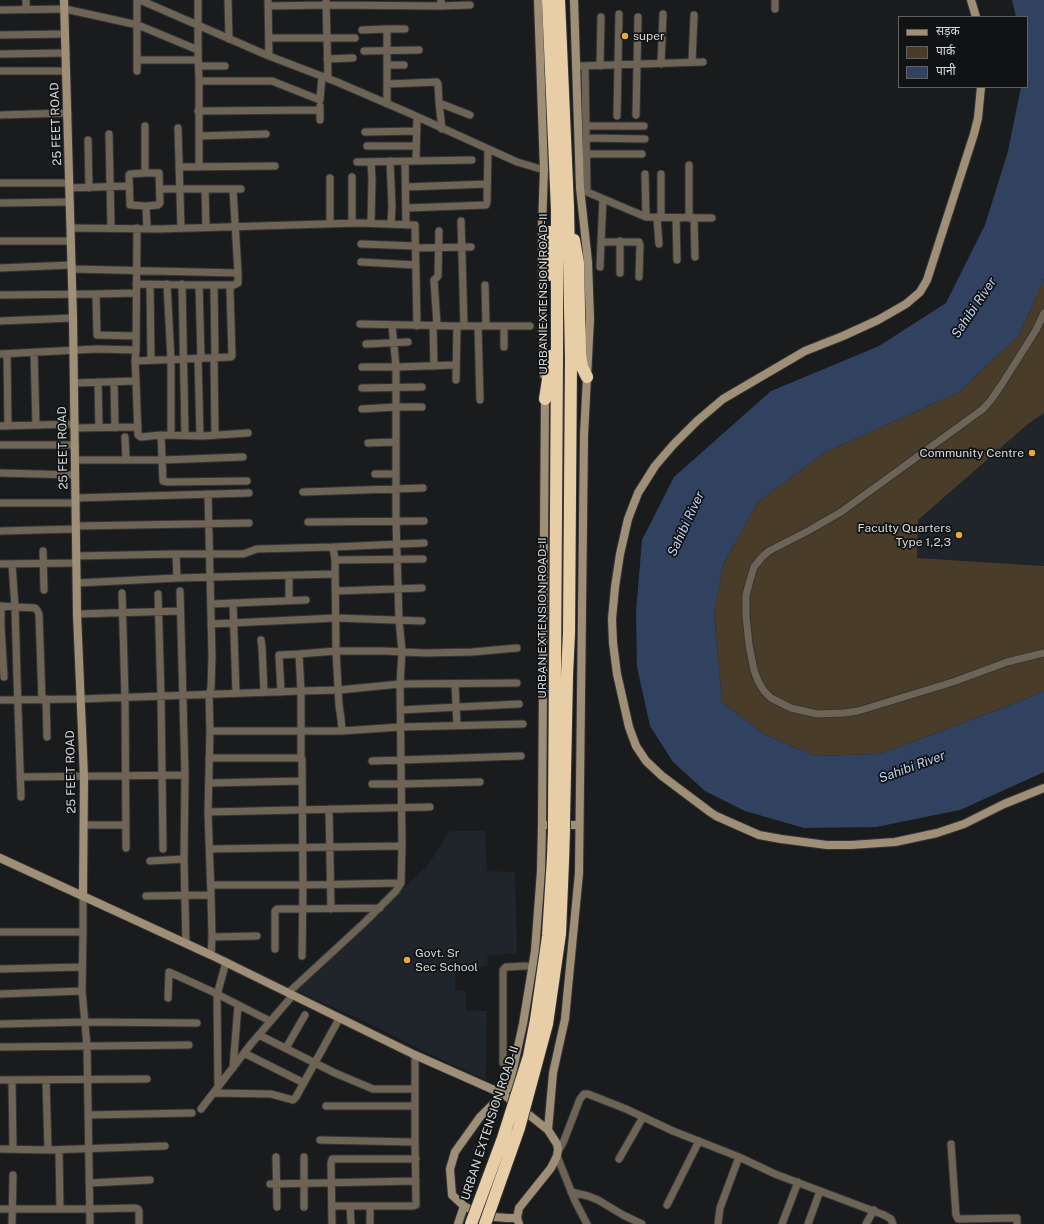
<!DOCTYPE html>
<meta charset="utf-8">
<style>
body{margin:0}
#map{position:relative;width:1044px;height:1224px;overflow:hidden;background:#191b1d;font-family:"Public Sans","Noto Sans Devanagari",sans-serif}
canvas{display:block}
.legend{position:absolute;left:898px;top:16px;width:130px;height:72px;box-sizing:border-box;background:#111214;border:1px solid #606163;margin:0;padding:5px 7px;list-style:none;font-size:12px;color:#d7d8d9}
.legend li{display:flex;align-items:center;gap:8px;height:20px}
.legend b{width:20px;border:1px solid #606163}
</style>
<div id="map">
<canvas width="1044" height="1224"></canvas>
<ul class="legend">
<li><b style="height:5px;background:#9f8f76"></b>सड़क</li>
<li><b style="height:11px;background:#493c28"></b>पार्क</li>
<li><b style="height:11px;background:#314261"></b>पानी</li>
</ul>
</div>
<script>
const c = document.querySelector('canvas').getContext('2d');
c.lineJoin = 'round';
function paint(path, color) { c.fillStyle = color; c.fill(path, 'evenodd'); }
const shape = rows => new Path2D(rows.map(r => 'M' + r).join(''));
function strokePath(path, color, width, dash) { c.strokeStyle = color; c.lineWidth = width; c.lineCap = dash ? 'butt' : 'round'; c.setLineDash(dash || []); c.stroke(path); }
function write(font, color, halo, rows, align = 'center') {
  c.font = font + ' "Public Sans",sans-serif'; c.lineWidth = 3.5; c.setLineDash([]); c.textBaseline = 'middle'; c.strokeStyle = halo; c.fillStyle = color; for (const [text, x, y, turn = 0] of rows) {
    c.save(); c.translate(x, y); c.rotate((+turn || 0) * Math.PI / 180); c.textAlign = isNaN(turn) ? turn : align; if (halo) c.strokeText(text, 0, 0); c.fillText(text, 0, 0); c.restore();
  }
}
paint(shape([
 [1044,413,1044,566,917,559,917,520,1028,424],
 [450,831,485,831,487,871,515,872,517,954,487,955,488,966,456,969,455,990,466,991,466,1010,487,1011,486,1080,429,1054,374,1026,295,990,428,865]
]), '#20242b');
paint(shape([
 [1044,279,1044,413,1028,424,918,520,917,558,1044,566,1044,691,1008,706,880,754,815,756,764,734,722,702,714,611,723,565,758,502,824,453,959,392,1020,334]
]), '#493c28');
paint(shape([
 [1012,0,1044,0,1044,279,1020,334,959,392,824,453,758,502,723,565,714,612,722,702,764,734,815,756,880,754,1008,706,1044,691,1044,772,960,810,876,827,804,828,745,811,705,791,673,762,650,726,637,667,636,612,642,540,674,477,771,391,879,346,946,303,985,225,1008,151,1021,87,1027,87,1027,17,1016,17]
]), '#314261');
const street = shape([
 [26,0,26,10],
 [140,0,269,56,337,82,409,113,517,162,544,170],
 [228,0,229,39],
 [268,0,269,56],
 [326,0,328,78],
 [775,0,775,9],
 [268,6,326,5,441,6,441,0],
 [441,6,470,5],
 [0,10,65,9,138,25,198,50,198,0],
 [362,30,387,29],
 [0,35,65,34],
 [269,38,355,38],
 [198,50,199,81,199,167],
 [364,51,419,50],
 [0,54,66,53],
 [327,59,353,58],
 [137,60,198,60],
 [692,62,694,15],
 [661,64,663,14],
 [387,65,404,65],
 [199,66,225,66],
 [580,66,703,62],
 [600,66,601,17],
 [0,71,66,71],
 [137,71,137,0],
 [199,81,272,81,320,100,322,76],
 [387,84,437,82,438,84,439,103,470,115],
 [439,103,442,129],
 [387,104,387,29,405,29],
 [198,111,320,110],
 [0,115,68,113],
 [636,115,638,17],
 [617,116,619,14],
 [320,120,320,106],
 [145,126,145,173,130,174,129,175,130,205,146,206,147,228],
 [586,126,644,126],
 [178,128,181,228],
 [365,132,417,131],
 [109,134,111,228],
 [199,136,266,134],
 [587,138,645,139],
 [88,140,89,188],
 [367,146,416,146],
 [587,154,642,154],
 [390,161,392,207,391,224],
 [405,161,406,225],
 [416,161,417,117],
 [357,162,472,160],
 [689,165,689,218],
 [179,167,275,166],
 [145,173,159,173,160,203,158,205,146,206],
 [645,174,646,217],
 [661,174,661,218],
 [330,178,330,223],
 [0,183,69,183],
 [406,187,487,184],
 [69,188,129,186],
 [580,188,587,192,585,66],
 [160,189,241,189],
 [205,189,206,227],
 [233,189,238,273],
 [587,192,646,217,712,218],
 [603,199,601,242,639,242,640,245,639,277],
 [0,203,70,202],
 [406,208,486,205,487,202,488,150],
 [657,218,659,244],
 [676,218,677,260],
 [694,218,695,257],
 [352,223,352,177],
 [371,223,372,179,371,162],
 [71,228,159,229,358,223,415,225,417,326],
 [0,241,71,241],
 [620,241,620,273],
 [361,244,415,246],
 [415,248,471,247],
 [361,262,416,265],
 [600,267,601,242],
 [0,268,72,265],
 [136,284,199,285,201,358],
 [150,284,151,360],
 [167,284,171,360,171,435],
 [182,284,185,435],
 [199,285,234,285],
 [214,285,215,357],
 [485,285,486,326],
 [96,294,136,293],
 [0,295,94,294,96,296,97,335,136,336],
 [1044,313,1036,330,1002,384,991,400,983,409,841,512,808,531,769,551,762,557,754,567,750,580,746,595,746,616,749,645,754,670,758,681,764,691,771,698,791,708,817,714,844,713,858,711,953,682,1007,662,1044,653],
 [0,321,73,318],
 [360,324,457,326,456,380],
 [392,325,396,367,456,365],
 [433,325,434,366],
 [437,325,434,280,438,276,439,231],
 [457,326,464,326,461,221],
 [464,326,530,326],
 [478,326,480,400],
 [366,344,408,342],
 [504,347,504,326],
 [136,350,137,228],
 [34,352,36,425],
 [0,354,97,349,136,350,135,361,231,357,232,356,230,290,231,286,238,283,238,273,72,269],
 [7,354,8,426],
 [214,357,215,435],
 [198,358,200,436],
 [362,367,396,367,396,407,422,407],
 [136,381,138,435,141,437,161,435],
 [98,382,99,428],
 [114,382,115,428],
 [74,383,136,381,135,361],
 [362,388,422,387],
 [0,426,75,424],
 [75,428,138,427],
 [125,437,126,459],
 [368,443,396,442],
 [0,445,75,445],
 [75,460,162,460,243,457],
 [0,473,75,475],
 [375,474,396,474],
 [247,481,168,482,163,481,161,435,203,436,248,433],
 [303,492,423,488],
 [208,494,212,656,211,688,209,694,210,731,208,812,211,895,212,937,211,955],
 [76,498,249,493],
 [0,503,76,503],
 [308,522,424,521],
 [76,526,249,523],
 [0,531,76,529],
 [333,547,424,543],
 [43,551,44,590],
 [176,554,243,554,257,549,333,547,335,560,336,651,339,705,341,719,342,731],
 [76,556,176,554,177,578],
 [335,560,423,559],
 [0,564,76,563],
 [12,564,15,607,17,677,21,797],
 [289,575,289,600],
 [77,583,177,578,335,574],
 [180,591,185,775,184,859],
 [336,591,422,588],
 [122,593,125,697,126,848],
 [158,594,161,696,163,849],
 [233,603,236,693],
 [211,604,306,600],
 [0,606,35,608,37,610,39,614,42,700],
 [1,606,1,627,4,677],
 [77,614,180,611],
 [211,624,336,618,422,621],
 [261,640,262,647,264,692],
 [455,684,457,725],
 [281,692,279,655,299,654],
 [46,699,47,737],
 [0,700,81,699,301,691,339,690,400,684,517,683],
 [400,710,519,704],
 [210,731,342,731,400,727,523,724],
 [209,758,299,758,302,759,303,885,302,956],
 [301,758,301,691,299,654,336,651,384,651,425,653,472,652,517,648],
 [372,761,521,756],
 [20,777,185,775],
 [209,783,302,781],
 [372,784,401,784,480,782],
 [329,809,331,909],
 [208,812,430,807],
 [84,825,125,825],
 [210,849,399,846,402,844,400,684,402,651,399,620,396,521,396,407,362,409],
 [150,861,184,859,186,943],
 [211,885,303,885,401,883],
 [83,895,83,932,82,991,87,1046,90,1224],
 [146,896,211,895],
 [0,932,83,932],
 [212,937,257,936],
 [275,949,275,911,277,909,380,908],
 [0,969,82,967],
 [288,993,365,922,396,891,401,883,402,845],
 [0,994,82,991],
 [168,998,169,972,211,991,270,1021],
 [0,1024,85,1022,197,1023],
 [259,1035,335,1073,373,1089,411,1089,415,1088,415,1055],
 [0,1047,189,1045],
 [286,1048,305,1015],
 [244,1053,304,1083],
 [513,1064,505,1066,503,1063,503,970,506,967,526,966],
 [233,1068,238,1005],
 [0,1080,147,1079],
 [46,1080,48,1150],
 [12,1081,13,1149],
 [218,1087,217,995,226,962],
 [214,1093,271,1094,293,1100,296,1097,339,1019],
 [326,1106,415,1106],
 [201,1109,251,1044,293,995],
 [88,1115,192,1113],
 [320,1140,412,1142,415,1141,415,1088],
 [951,1144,956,1215,958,1219,1017,1218,1017,1224],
 [0,1149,48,1150,165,1146],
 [59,1150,60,1209],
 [558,1151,563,1143,580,1099,584,1094,588,1094,626,1109,673,1131,739,1157,775,1174,884,1215,891,1219,893,1224],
 [557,1156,575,1201,587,1224],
 [276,1157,277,1207],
 [304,1157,304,1207],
 [619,1159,643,1117],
 [89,1183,150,1180],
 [270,1184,416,1181],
 [571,1192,588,1196,598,1200,623,1215,642,1224],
 [667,1205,699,1141],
 [332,1206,413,1206,416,1205,415,1140],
 [350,1206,351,1224],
 [370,1206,370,1224],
 [0,1209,89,1209,135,1208,138,1209,139,1211,139,1224],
 [12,1224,13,1175],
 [332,1224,331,1163,332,1159,416,1159],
 [718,1224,720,1208,739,1157],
 [782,1224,798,1182],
 [808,1224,820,1191],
 [866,1224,874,1210]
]);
const secondary = shape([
 [64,0,73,318,77,614,84,777,83,895],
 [538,0,544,170,542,227,542,306,544,375],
 [971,0,976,17],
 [981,87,978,118,974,134,927,280,920,292,906,304,878,320,843,336,805,351,723,399,697,421,673,445,655,466,638,493,628,519,620,554,615,587,612,619,613,643,617,674,629,727,636,746,646,761,662,776,710,812,716,816,759,835,781,839,827,845,851,845,895,842,937,833,964,824,1004,804,1044,788],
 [542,825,579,825],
 [0,858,211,955,415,1055,503,1094,548,1130,557,1144,558,1149,557,1156,551,1168,519,1208,517,1218,519,1224],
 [548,1130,553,1073,565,1019,579,873,584,435,590,319,588,262,580,188,574,0],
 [517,1218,507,1218,483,1216,464,1206,452,1195,450,1169,455,1152,480,1117,503,1094,509,1087,523,1024,535,951,541,871,542,825,545,395],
 [458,1224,464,1206]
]);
const highway = shape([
 [548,0,557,210,557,357,554,820],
 [559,0,568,207,571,359,569,633,567,675,564,820],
 [574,240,578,263,580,355,582,367,587,377],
 [549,275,548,249,550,232],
 [545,399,549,373,550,356],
 [553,858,554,830],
 [563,861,564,830]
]);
strokePath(street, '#343537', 9);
strokePath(secondary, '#343537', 10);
strokePath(highway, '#343537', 14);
strokePath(street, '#6e6455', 7);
strokePath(secondary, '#9f8f76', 8);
strokePath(highway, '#e7cea7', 12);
const highwayBridge = shape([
 [554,830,554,820],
 [564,830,564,820],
 [471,1224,503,1138,529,1056,536,1020,548,936,553,858],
 [485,1224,519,1128,547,1024,560,934,563,861]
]);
strokePath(highwayBridge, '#343537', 14, []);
strokePath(highwayBridge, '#e7cea7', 12);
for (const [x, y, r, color] of [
 [625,36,4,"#e9ab38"],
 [1032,453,4,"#e9ab38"],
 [959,535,4,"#e9ab38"],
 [407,960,4,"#e9ab38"]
]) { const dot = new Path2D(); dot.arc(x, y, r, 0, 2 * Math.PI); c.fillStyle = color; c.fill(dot); strokePath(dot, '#111214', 1.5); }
write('12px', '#d7d8d9', '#111214', [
 ["super",633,36],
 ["Community Centre",1024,453,"right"],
 ["Faculty Quarters",951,528,"right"],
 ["Type 1,2,3",951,542,"right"],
 ["Govt. Sr",415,953],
 ["Sec School",415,967]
], 'left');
write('12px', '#d7d8d9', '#111214', [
 ["25 FEET ROAD",56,124,-92],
 ["URBAN EXTENSION ROAD-II",543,294,-90],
 ["25 FEET ROAD",63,448,-91],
 ["URBAN EXTENSION ROAD-II",542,618,-90],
 ["25 FEET ROAD",71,772,-91],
 ["URBAN EXTENSION ROAD-II",490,1123,-72]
]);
write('italic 13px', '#c0d3f6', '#111214', [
 ["Sahibi River",974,308,-56],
 ["Sahibi River",686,524,-65],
 ["Sahibi River",912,767,-20]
]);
</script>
